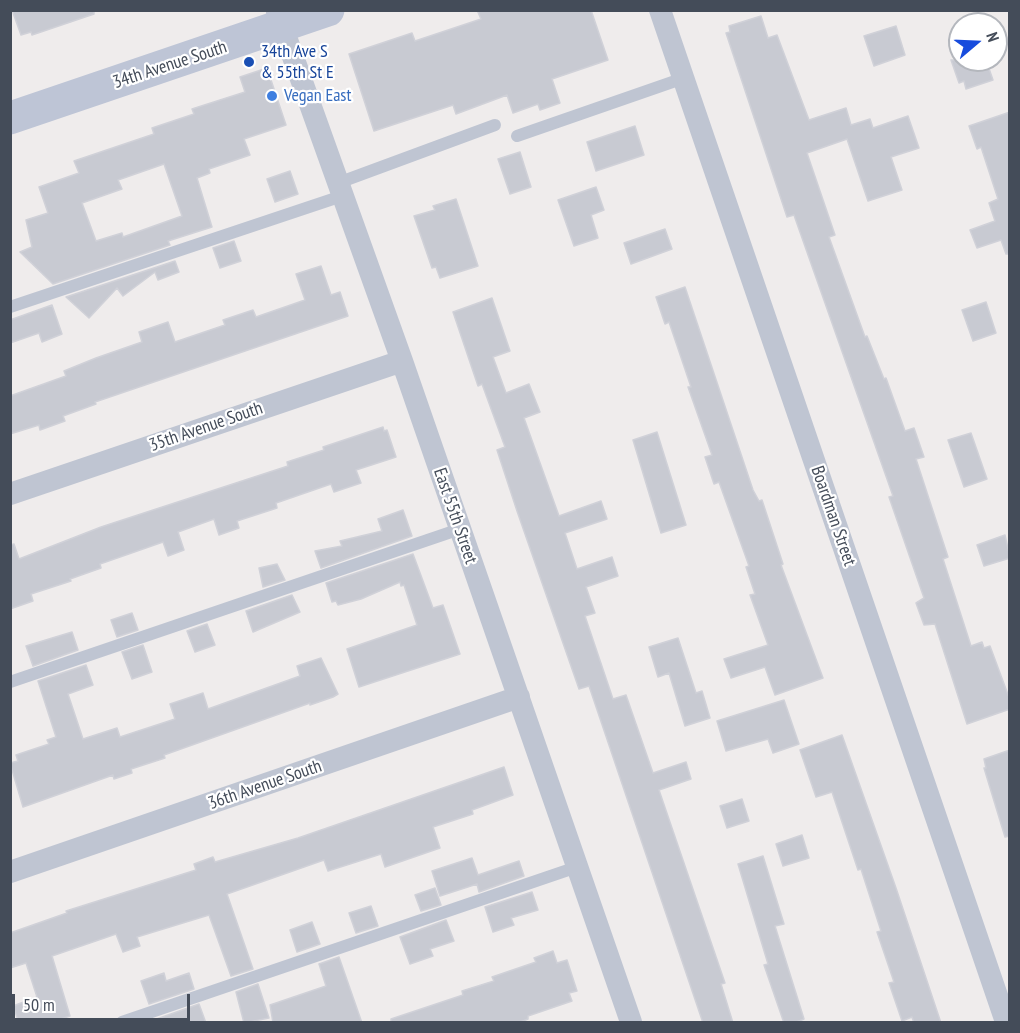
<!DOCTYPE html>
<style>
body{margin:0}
#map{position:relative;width:1020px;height:1033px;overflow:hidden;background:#efecec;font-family:"PT Sans Narrow",sans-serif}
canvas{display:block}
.frame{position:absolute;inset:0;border:12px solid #444c59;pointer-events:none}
.north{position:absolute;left:948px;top:12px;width:60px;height:60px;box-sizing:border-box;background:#fff;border:2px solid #b4b7bd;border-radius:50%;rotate:71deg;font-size:16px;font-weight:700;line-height:24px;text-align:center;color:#444c59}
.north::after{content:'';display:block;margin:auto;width:21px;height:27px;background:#174cdd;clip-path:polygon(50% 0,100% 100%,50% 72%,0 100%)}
.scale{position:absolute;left:12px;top:994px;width:178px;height:27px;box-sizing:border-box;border:3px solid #444c59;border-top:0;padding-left:8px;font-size:18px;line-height:21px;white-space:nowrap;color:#444c59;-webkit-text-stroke:4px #fff;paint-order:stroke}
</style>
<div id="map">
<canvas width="1020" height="1033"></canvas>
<div class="frame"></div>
<div class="north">N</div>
<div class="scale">50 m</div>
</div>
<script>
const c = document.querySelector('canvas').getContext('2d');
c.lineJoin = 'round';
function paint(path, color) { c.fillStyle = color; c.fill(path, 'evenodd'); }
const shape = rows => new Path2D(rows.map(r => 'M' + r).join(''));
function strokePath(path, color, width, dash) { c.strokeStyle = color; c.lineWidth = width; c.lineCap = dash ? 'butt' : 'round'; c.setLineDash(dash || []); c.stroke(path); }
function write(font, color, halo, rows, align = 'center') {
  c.font = font + ' "PT Sans Narrow",sans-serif'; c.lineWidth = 4.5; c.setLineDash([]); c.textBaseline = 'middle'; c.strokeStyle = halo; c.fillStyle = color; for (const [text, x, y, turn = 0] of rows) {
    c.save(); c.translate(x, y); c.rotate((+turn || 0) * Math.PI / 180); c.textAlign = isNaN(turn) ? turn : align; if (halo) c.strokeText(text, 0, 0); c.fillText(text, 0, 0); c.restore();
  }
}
const building = shape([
 [12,10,94,10,94,14,32,35,31,32,21,35,12,10],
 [477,10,591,10,608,60,552,79,560,103,540,110,538,104,513,113,507,95,456,114,453,105,374,131,349,54,412,33,415,41,481,19,477,10],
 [761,16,768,38,777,35,809,120,846,108,851,125,870,119,873,128,908,116,919,148,891,157,902,190,868,201,847,139,807,153,835,235,829,237,865,337,867,336,884,379,886,378,905,431,914,428,924,457,916,459,948,557,943,559,971,646,982,642,984,648,990,646,1010,700,1010,709,967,724,935,624,924,625,916,603,924,598,889,497,893,496,795,218,794,215,787,217,726,33,730,32,729,26,761,16],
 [896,26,905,55,874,66,864,36,896,26],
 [951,60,986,60,993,80,966,89,964,81,959,83,951,60],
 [267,68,286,125,244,139,250,155,209,169,210,173,197,178,212,227,168,241,170,245,53,284,20,252,32,247,26,220,48,213,39,187,79,173,74,161,154,134,152,128,194,114,192,109,245,92,240,77,267,68],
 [164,164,182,216,123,237,122,233,96,241,82,203,122,189,118,180,164,164],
 [1010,112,1010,254,1006,254,1001,240,977,248,970,230,995,221,989,203,998,199,981,147,977,149,969,126,1010,112],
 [635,126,644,155,596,171,587,142,635,126],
 [520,152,531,187,510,194,498,159,520,152],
 [290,171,298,194,275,202,267,179,290,171],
 [596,187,604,210,591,215,598,238,574,246,558,200,596,187],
 [456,199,478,266,440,278,436,267,432,268,414,216,435,210,433,206,456,199],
 [665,229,672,249,631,264,624,243,665,229],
 [234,241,241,261,220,268,213,248,234,241],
 [175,261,179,272,158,280,155,272,123,296,117,288,89,318,66,297,175,261],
 [321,266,331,295,340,292,348,316,95,402,96,404,63,416,65,421,40,430,39,425,10,434,10,396,66,376,64,371,96,358,142,342,139,332,168,322,175,342,225,325,223,320,253,310,256,317,305,300,296,274,321,266],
 [685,287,753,490,759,501,762,500,783,564,781,565,823,678,775,695,765,667,731,678,724,659,768,645,750,595,755,594,746,567,749,566,719,482,714,484,705,457,712,455,688,387,691,387,669,322,665,324,656,297,685,287],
 [492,298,510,351,493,357,506,393,529,384,540,412,524,418,559,516,601,501,607,519,565,533,577,569,612,557,618,576,586,587,595,613,585,616,613,699,626,695,653,773,686,762,691,779,659,790,725,983,721,984,733,1023,703,1023,589,686,579,689,517,511,497,450,505,447,482,384,478,386,453,312,492,298],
 [986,302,996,333,973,341,962,310,986,302],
 [52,305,62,334,42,342,39,333,10,343,10,320,52,305],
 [383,427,384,431,387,430,396,457,356,470,361,483,334,492,331,484,276,503,277,508,237,521,239,528,219,535,214,519,178,532,184,550,168,556,163,542,100,564,101,568,70,579,71,581,31,594,33,601,10,609,10,545,14,544,19,559,101,527,288,466,287,462,324,450,323,447,383,427],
 [657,432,686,525,661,533,633,440,657,432],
 [971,433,987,479,964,487,948,440,971,433],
 [403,510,412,536,321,568,315,551,342,546,340,541,382,531,378,519,403,510],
 [1005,535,1010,558,984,566,977,545,1005,535],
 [413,554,433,608,443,605,460,654,359,687,347,649,417,625,404,585,401,586,400,582,361,599,338,605,336,601,332,602,326,583,413,554],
 [277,564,285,580,263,587,259,568,277,564],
 [292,595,300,612,253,632,246,611,292,595],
 [132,613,138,630,117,637,111,620,132,613],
 [207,624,215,645,195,652,187,631,207,624],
 [72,632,78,650,33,666,26,646,72,632],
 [678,638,696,693,702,691,710,718,685,726,669,673,658,677,649,647,678,638],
 [143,645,152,672,132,679,122,652,143,645],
 [321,658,338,694,333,697,310,705,310,703,164,755,165,758,131,769,132,773,114,779,113,775,23,807,10,763,18,761,16,755,49,744,47,740,56,737,38,681,86,665,93,685,68,694,83,739,117,728,120,737,175,719,170,704,203,693,208,709,300,676,297,666,321,658],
 [784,700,799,744,773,753,768,739,726,751,717,721,784,700],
 [842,735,896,888,941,1023,914,1023,912,1017,902,1021,889,983,894,982,877,932,881,931,861,869,858,870,832,792,816,797,800,750,842,735],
 [1010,750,1010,836,1005,837,984,768,986,768,984,759,1010,750],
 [504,767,513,795,472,810,473,814,433,827,440,848,385,867,381,854,328,871,324,860,227,894,253,969,231,976,209,915,137,937,140,946,123,952,116,934,52,956,70,1016,49,1023,19,1023,13,1006,37,997,26,963,10,968,10,933,67,913,66,911,196,870,194,864,213,857,215,862,298,838,504,767],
 [742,799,749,821,727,828,720,806,742,799],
 [802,835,809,858,783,866,776,844,802,835],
 [763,856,784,924,775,926,804,1019,794,1023,784,1023,764,965,768,964,738,864,763,856],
 [472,858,478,875,519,861,524,876,479,892,477,884,440,896,432,871,472,858],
 [435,888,441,905,421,911,415,895,435,888],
 [532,892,538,910,511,918,514,925,493,932,485,907,532,892],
 [371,906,378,926,356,933,349,913,371,906],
 [446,920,454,941,430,949,433,956,410,964,400,937,446,920],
 [312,922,320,944,297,952,290,930,312,922],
 [553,951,557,963,567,960,577,991,569,993,572,1001,528,1016,528,1019,518,1023,391,1023,391,1019,463,995,462,991,494,981,492,977,536,962,534,958,553,951],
 [339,957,362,1023,273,1023,270,1005,326,986,319,964,339,957],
 [164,973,166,981,189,973,194,989,149,1004,141,981,164,973],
 [258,984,269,1018,244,1023,236,992,258,984],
 [199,1004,206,1023,155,1023,154,1020,199,1004]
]);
paint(building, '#c8cad2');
strokePath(building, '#d0d1d8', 1.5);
strokePath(shape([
 [517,136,684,78],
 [338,183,495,125],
 [10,307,342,196],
 [10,682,460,529],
 [122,1022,577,867]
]), '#bfc5d2', 12);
strokePath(shape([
 [660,10,1006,1022],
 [277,12,402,361,631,1022],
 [10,494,402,361],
 [10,872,519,697]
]), '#bfc5d2', 22);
strokePath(shape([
 [10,118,328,10]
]), '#bec5d6', 33);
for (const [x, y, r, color] of [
 [249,62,6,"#1a4fb4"],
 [272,96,6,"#3f7fe0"]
]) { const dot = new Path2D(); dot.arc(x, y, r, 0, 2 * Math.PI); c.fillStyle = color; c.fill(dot); strokePath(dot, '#fff', 2); }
write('18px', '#164399', '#fff', [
 ["34th Ave S",261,52],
 ["& 55th St E",261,73]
], 'left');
write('18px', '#444c59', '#fff', [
 ["34th Avenue South",170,65,-18],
 ["35th Avenue South",206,427,-19],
 ["East 55th Street",455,516,71],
 ["Boardman Street",833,516,71],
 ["36th Avenue South",265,785,-19]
]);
write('18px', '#366cbe', '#fff', [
 ["Vegan East",284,96]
], 'left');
</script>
